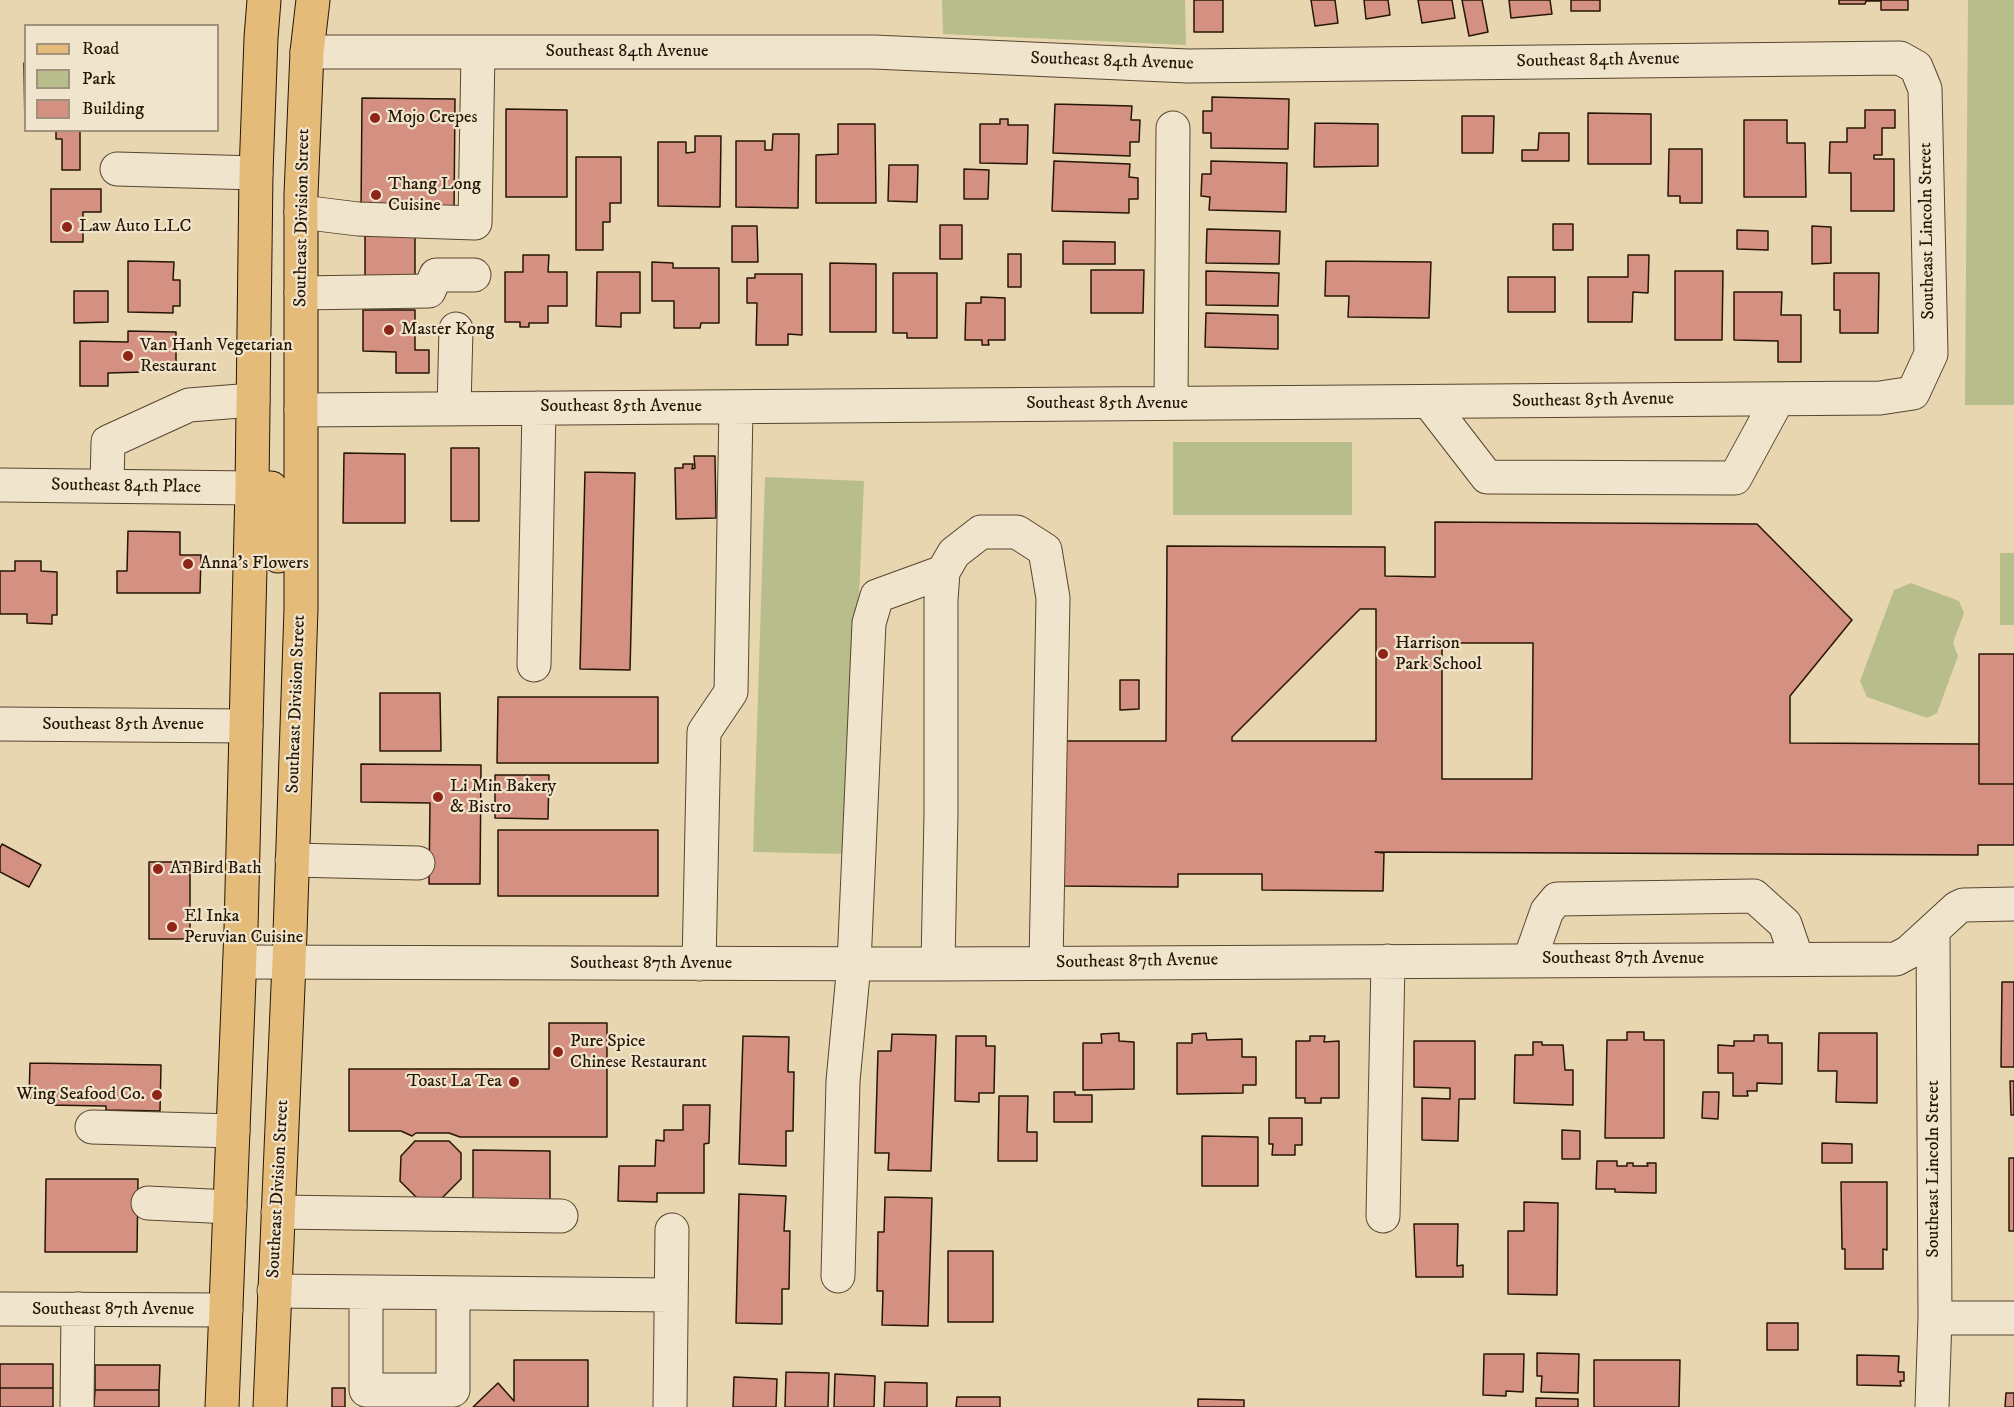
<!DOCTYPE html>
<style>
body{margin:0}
#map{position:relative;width:2014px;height:1407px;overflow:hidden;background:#e8d6b0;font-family:"IM FELL DW Pica",serif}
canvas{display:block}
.legend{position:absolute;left:24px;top:24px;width:195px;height:108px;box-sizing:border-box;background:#f0e4cc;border:2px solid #a0927d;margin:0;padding:8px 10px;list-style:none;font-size:18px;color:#271606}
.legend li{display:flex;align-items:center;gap:12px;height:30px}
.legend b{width:30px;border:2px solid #a0927d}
</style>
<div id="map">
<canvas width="2014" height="1407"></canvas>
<ul class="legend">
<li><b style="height:8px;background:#e4bb78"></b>Road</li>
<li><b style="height:16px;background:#b7bd8b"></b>Park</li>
<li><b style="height:16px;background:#d49181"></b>Building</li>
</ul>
</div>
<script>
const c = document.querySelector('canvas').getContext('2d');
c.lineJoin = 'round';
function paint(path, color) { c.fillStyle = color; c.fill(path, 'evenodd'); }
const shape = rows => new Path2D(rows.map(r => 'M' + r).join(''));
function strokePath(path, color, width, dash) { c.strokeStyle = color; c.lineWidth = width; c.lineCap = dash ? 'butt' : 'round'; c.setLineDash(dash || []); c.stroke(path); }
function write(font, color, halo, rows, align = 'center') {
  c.font = font + ' "IM FELL DW Pica",serif'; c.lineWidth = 4.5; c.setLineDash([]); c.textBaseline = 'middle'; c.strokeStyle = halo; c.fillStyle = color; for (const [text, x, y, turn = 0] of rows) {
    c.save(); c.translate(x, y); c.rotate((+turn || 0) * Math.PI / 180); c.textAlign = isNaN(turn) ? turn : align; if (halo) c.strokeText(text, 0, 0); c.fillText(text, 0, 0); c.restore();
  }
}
paint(shape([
 [942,0,1185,0,1186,45,943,34],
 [1968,0,2014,0,2014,405,1965,405],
 [1173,442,1352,442,1352,515,1173,515],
 [765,477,864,481,848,854,753,852],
 [2000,553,2014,553,2014,625,2000,625],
 [1911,583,1959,601,1964,613,1953,643,1958,656,1937,713,1927,718,1867,697,1860,681,1894,590]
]), '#b7bd8b');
const building = shape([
 [1194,0,1223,0,1223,32,1194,32,1194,0],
 [1311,0,1335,0,1338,23,1315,26,1311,0],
 [1364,0,1388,0,1390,15,1366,19,1364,0],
 [1418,0,1452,0,1455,18,1422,23,1418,0],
 [1462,0,1482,0,1488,32,1469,36,1462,0],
 [1509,0,1550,0,1552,14,1511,18,1509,0],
 [1571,0,1600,0,1600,11,1571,11,1571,0],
 [1839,0,1908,0,1908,10,1881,10,1881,1,1866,1,1865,4,1839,4,1839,0],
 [24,63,26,63,26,130,25,130,24,63],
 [1212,97,1289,99,1288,149,1211,148,1211,133,1203,133,1203,111,1212,111,1212,97],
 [362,98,455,99,454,213,361,212,362,98],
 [1055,104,1132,106,1131,120,1140,120,1139,142,1130,142,1130,156,1053,153,1055,104],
 [506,109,567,110,567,197,506,197,506,109],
 [1865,110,1895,110,1895,128,1882,128,1882,155,1874,155,1874,159,1894,159,1894,211,1851,211,1851,173,1829,173,1830,142,1847,142,1847,128,1865,128,1865,110],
 [1588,113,1651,114,1651,164,1588,164,1588,113],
 [1462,116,1494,116,1493,153,1462,153,1462,116],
 [1000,119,1008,119,1008,125,1028,125,1027,164,980,163,980,124,1000,124,1000,119],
 [1744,120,1787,120,1787,143,1805,143,1806,197,1744,197,1744,120],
 [1315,123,1378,124,1378,166,1314,167,1315,123],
 [838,124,875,124,876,203,816,203,816,155,838,154,838,124],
 [56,130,80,130,80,170,62,170,62,139,56,139,56,130],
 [1539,133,1569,133,1569,161,1522,161,1522,150,1538,150,1539,133],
 [773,134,799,134,798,208,736,207,736,141,765,141,765,150,772,150,773,134],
 [695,136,721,136,720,207,658,206,658,142,686,142,686,153,695,152,695,136],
 [1669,149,1702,149,1702,203,1680,203,1680,196,1668,196,1669,149],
 [576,157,621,157,621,203,610,203,610,222,603,222,603,250,576,250,576,157],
 [1054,161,1130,164,1129,177,1138,178,1138,199,1129,199,1129,213,1052,211,1054,161],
 [1211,161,1287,163,1286,212,1209,210,1210,197,1201,196,1202,174,1211,174,1211,161],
 [889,165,918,165,917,202,888,201,889,165],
 [964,169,989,170,988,199,964,199,964,169],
 [51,189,101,189,101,212,83,212,83,242,51,242,51,189],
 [1553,224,1573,224,1573,250,1553,250,1553,224],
 [940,225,962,225,962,259,940,259,940,225],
 [732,226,757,226,758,262,732,262,732,226],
 [1812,226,1831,227,1831,263,1812,264,1812,226],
 [1207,229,1280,231,1279,264,1206,263,1207,229],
 [1737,230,1768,231,1768,250,1737,249,1737,230],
 [365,236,415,236,415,282,365,282,365,236],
 [1063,241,1115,242,1115,264,1063,264,1063,241],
 [1008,254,1021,254,1021,287,1008,287,1008,254],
 [523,255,549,255,548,272,567,272,567,306,548,306,548,323,529,323,529,327,520,327,520,322,505,322,505,272,523,272,523,255],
 [1628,255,1649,255,1648,293,1633,292,1632,322,1588,322,1588,277,1628,277,1628,255],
 [128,261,174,262,173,280,180,280,180,306,173,306,173,313,128,312,128,261],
 [1326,261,1431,262,1429,318,1348,317,1349,296,1325,296,1326,261],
 [652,262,673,263,673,268,719,268,719,323,701,323,700,328,674,328,674,301,652,301,652,262],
 [830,263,876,264,876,332,830,332,830,263],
 [1091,270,1144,270,1143,313,1091,313,1091,270],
 [1206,271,1279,273,1278,306,1206,305,1206,271],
 [1675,271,1723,271,1722,340,1675,340,1675,271],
 [597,272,640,272,640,313,621,313,621,327,596,326,597,272],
 [893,273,937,273,937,338,907,338,907,333,893,333,893,273],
 [1834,273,1879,273,1878,333,1840,333,1840,310,1834,310,1834,273],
 [755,274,802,274,802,335,788,334,788,345,756,345,757,303,747,303,747,278,755,278,755,274],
 [1508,277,1555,277,1555,312,1508,312,1508,277],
 [74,291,108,291,108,322,74,323,74,291],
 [1734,292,1782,292,1781,315,1801,315,1801,362,1778,362,1778,341,1734,340,1734,292],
 [981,297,1005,298,1005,340,988,340,989,345,982,345,982,340,965,340,966,303,981,303,981,297],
 [363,310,415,310,415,350,429,350,429,373,396,373,396,352,363,351,363,310],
 [1206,313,1278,315,1278,349,1205,347,1206,313],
 [128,331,176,332,176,371,108,373,108,386,80,386,80,341,128,342,128,331],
 [451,448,479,448,479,521,451,521,451,448],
 [344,453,405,454,405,523,343,523,344,453],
 [694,456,715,456,716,518,676,519,675,468,683,468,683,464,693,464,692,469,695,468,694,456],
 [585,472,635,473,630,670,580,669,585,472],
 [1435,522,1757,524,1852,620,1790,696,1790,743,1979,744,1979,784,2014,784,2014,845,1978,845,1978,855,1375,852,1384,853,1383,891,1262,890,1262,874,1178,874,1178,887,1062,886,1063,741,1166,741,1167,546,1385,547,1385,576,1435,577,1435,522],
 [1360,609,1376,609,1376,741,1232,741,1232,737,1360,609],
 [1442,643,1533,643,1532,779,1442,779,1442,643],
 [128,531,180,532,180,555,201,555,200,593,117,593,117,571,127,571,128,531],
 [15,561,41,561,41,571,57,572,57,615,52,615,52,624,27,623,27,614,0,614,0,571,15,571,15,561],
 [1979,654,2014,654,2014,784,1979,784,1979,654],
 [1120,680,1139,680,1139,709,1120,710,1120,680],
 [380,693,440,693,441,751,380,751,380,693],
 [498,697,658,697,658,763,497,763,498,697],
 [361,764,481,765,480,884,429,884,430,803,361,802,361,764],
 [495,775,549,775,548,819,495,818,495,775],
 [498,830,658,830,658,896,498,896,498,830],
 [2,844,41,865,29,887,0,872,0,848,2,844],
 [149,862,190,862,190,939,149,939,149,862],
 [2002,982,2014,982,2014,1067,2001,1067,2002,982],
 [549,1023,607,1023,607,1137,460,1137,449,1133,416,1133,412,1136,401,1131,349,1131,349,1069,549,1069,549,1023],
 [1627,1032,1644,1032,1644,1040,1664,1040,1664,1138,1605,1138,1607,1040,1627,1040,1627,1032],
 [1119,1033,1119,1041,1134,1042,1134,1089,1083,1090,1083,1043,1102,1043,1101,1034,1119,1033],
 [1206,1033,1207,1040,1242,1039,1242,1057,1256,1057,1256,1085,1243,1085,1243,1093,1177,1094,1177,1043,1192,1043,1192,1034,1206,1033],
 [1819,1033,1877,1033,1877,1103,1836,1102,1837,1071,1818,1071,1819,1033],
 [892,1034,936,1035,931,1171,888,1170,889,1153,875,1153,878,1051,891,1051,892,1034],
 [1754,1035,1768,1035,1768,1043,1782,1043,1782,1084,1757,1083,1757,1091,1747,1091,1748,1096,1733,1096,1733,1073,1718,1073,1718,1045,1734,1046,1734,1041,1754,1041,1754,1035],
 [743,1036,789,1037,788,1072,794,1072,793,1131,786,1131,786,1166,739,1164,743,1036],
 [956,1036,986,1036,986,1046,995,1046,994,1093,979,1093,979,1102,955,1101,956,1036],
 [1310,1036,1325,1036,1324,1042,1339,1041,1339,1098,1321,1098,1321,1103,1305,1103,1305,1098,1296,1098,1296,1041,1310,1041,1310,1036],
 [1414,1041,1475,1041,1475,1099,1459,1099,1458,1141,1422,1140,1422,1098,1450,1099,1450,1088,1414,1087,1414,1041],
 [1533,1042,1542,1042,1542,1045,1563,1045,1565,1070,1573,1070,1573,1105,1514,1103,1515,1055,1533,1055,1533,1042],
 [30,1063,161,1065,160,1111,106,1110,106,1106,49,1105,49,1099,29,1098,30,1063],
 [2010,1081,2014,1081,2014,1115,2011,1115,2010,1081],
 [1054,1092,1075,1092,1075,1095,1092,1095,1092,1122,1054,1122,1054,1092],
 [1703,1092,1719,1092,1718,1119,1702,1118,1703,1092],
 [999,1096,1028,1096,1027,1132,1037,1132,1037,1161,998,1161,999,1096],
 [683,1105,710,1105,709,1143,704,1144,704,1193,657,1193,657,1202,618,1201,619,1166,655,1166,656,1140,664,1141,664,1130,683,1130,683,1105],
 [1269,1118,1302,1118,1302,1145,1295,1145,1295,1155,1272,1155,1273,1144,1269,1144,1269,1118],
 [1562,1130,1580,1131,1580,1159,1562,1159,1562,1130],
 [1202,1136,1258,1137,1258,1186,1202,1186,1202,1136],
 [415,1141,449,1141,461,1153,461,1179,442,1198,417,1198,400,1181,401,1156,415,1141],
 [1822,1143,1852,1144,1852,1163,1822,1163,1822,1143],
 [473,1150,550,1151,550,1200,473,1200,473,1150],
 [2009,1158,2014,1158,2014,1231,2009,1231,2009,1158],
 [1597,1161,1617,1161,1617,1166,1627,1166,1627,1163,1633,1163,1633,1166,1648,1166,1647,1163,1656,1163,1656,1193,1615,1192,1615,1189,1596,1189,1597,1161],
 [46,1179,138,1179,137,1252,45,1252,46,1179],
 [1841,1182,1887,1182,1887,1250,1883,1249,1883,1269,1845,1269,1845,1249,1842,1249,1841,1182],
 [739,1194,786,1196,784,1231,790,1231,789,1289,782,1289,782,1324,736,1323,739,1194],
 [885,1197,932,1198,928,1326,882,1325,883,1291,877,1291,878,1232,884,1232,885,1197],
 [1524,1202,1558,1203,1557,1295,1508,1294,1508,1231,1524,1231,1524,1202],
 [1414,1224,1458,1224,1457,1266,1463,1265,1463,1277,1416,1277,1414,1224],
 [948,1251,993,1251,993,1322,948,1322,948,1251],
 [1767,1323,1798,1323,1798,1350,1767,1350,1767,1323],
 [1537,1353,1579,1354,1578,1393,1541,1392,1542,1376,1537,1376,1537,1353],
 [1484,1354,1524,1354,1523,1392,1506,1391,1506,1396,1483,1395,1484,1354],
 [1857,1355,1899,1356,1898,1372,1904,1372,1904,1381,1900,1381,1901,1386,1857,1385,1857,1355],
 [514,1360,588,1360,588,1407,473,1407,498,1383,514,1401,514,1360],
 [1594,1360,1680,1360,1679,1407,1594,1407,1594,1360],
 [0,1364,53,1364,53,1388,0,1388,0,1364],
 [95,1365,160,1365,159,1390,95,1390,95,1365],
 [786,1372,829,1373,828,1407,785,1407,786,1372],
 [835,1374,875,1376,874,1407,834,1407,835,1374],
 [734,1377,777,1379,776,1407,733,1407,734,1377],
 [885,1382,927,1383,927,1407,884,1407,885,1382],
 [0,1388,53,1388,53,1407,0,1407,0,1388],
 [332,1388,345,1388,345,1407,332,1407,332,1388],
 [95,1390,159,1390,159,1407,94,1407,95,1390],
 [2006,1393,2014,1393,2014,1407,2005,1407,2006,1393],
 [957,1397,1000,1397,1000,1407,956,1407,957,1397],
 [1536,1398,1578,1399,1578,1407,1536,1407,1536,1398],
 [1198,1399,1244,1400,1244,1407,1198,1407,1198,1399]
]);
paint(building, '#d49181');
strokePath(building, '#271606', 1.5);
const minor = shape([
 [117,169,256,173],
 [301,212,358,219,475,223,478,52],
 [301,293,429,291,436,275,474,275],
 [1429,402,1487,477,1735,478,1778,399],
 [1171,403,1173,128],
 [454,408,456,329],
 [301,410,1880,398,1913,393,1931,354,1925,89,1916,67,1900,58,1188,66,874,52,307,52],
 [0,485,252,488],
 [107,486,108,442,189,405,253,400],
 [534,665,539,408],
 [0,724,246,726],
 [292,860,418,863],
 [1530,959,1547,911,1557,899,1754,896,1785,924,1797,959],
 [240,962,938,964,1896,959,1909,952,1957,908,1963,905,2014,904],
 [699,964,704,732,731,692,736,407],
 [938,964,941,813,941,600,943,572,954,553,981,532,1017,532,1045,550,1053,598,1046,963],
 [92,1127,233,1131],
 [148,1203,230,1207],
 [278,1212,561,1216],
 [1383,1216,1388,961],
 [838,1276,843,1081,854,964,869,623,877,596,943,572],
 [274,1291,671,1295],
 [366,1292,366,1390,453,1390,453,1293],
 [0,1309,226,1310],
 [1935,1318,2014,1318],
 [77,1407,78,1309],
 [670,1407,672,1230],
 [1932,1407,1935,1318,1933,931]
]);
const major = shape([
 [252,488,271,488,276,496,278,512,278,556],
 [222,1407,241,929,252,488,256,173,261,38,264,0],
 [270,1407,289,963,301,609,301,194,307,52,313,0]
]);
strokePath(minor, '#574630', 35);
strokePath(major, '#271606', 35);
strokePath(minor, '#f0e4cc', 33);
strokePath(major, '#e4bb78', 33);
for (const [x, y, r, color] of [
 [375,118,6,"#8f2418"],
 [376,195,6,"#8f2418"],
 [67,227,6,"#8f2418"],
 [389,330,6,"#8f2418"],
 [128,356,6,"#8f2418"],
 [188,564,6,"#8f2418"],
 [1383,654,6,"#8f2418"],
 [438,797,6,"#8f2418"],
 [158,869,6,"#8f2418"],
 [172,927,6,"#8f2418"],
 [558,1052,6,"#8f2418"],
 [514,1082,6,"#8f2418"],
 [157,1095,6,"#8f2418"]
]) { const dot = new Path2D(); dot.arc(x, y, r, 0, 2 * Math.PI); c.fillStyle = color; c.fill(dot); strokePath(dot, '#f0e4cc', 2); }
write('18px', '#271606', '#f0e4cc', [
 ["Southeast 84th Avenue",627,52],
 ["Southeast 84th Avenue",1598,61,-1],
 ["Southeast 84th Avenue",1112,62,2],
 ["Southeast Division Street",303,218,-89],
 ["Southeast Lincoln Street",1928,231,-91],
 ["Southeast 85th Avenue",1593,401,-1],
 ["Southeast 85th Avenue",1107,404],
 ["Southeast 85th Avenue",621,407],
 ["Southeast 84th Place",126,487,1],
 ["Southeast Division Street",297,704,-88],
 ["Southeast 85th Avenue",123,725],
 ["Southeast 87th Avenue",1623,959],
 ["Southeast 87th Avenue",1137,962,-1],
 ["Southeast 87th Avenue",651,964],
 ["Southeast Lincoln Street",1934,1169,-90],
 ["Southeast Division Street",279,1189,-87],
 ["Southeast 87th Avenue",113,1310]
]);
write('18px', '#271606', '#f0e4cc', [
 ["Mojo Crepes",387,118],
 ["Thang Long",388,185],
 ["Cuisine",388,206],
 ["Law Auto LLC",79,227],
 ["Master Kong",401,330],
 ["Van Hanh Vegetarian",140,346],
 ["Restaurant",140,367],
 ["Anna's Flowers",200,564],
 ["Harrison",1395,644],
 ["Park School",1395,665],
 ["Li Min Bakery",450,787],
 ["& Bistro",450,808],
 ["A1 Bird Bath",170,869],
 ["El Inka",184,917],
 ["Peruvian Cuisine",184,938],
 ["Pure Spice",570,1042],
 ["Chinese Restaurant",570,1063],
 ["Toast La Tea",502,1082,"right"],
 ["Wing Seafood Co.",145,1095,"right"]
], 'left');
</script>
